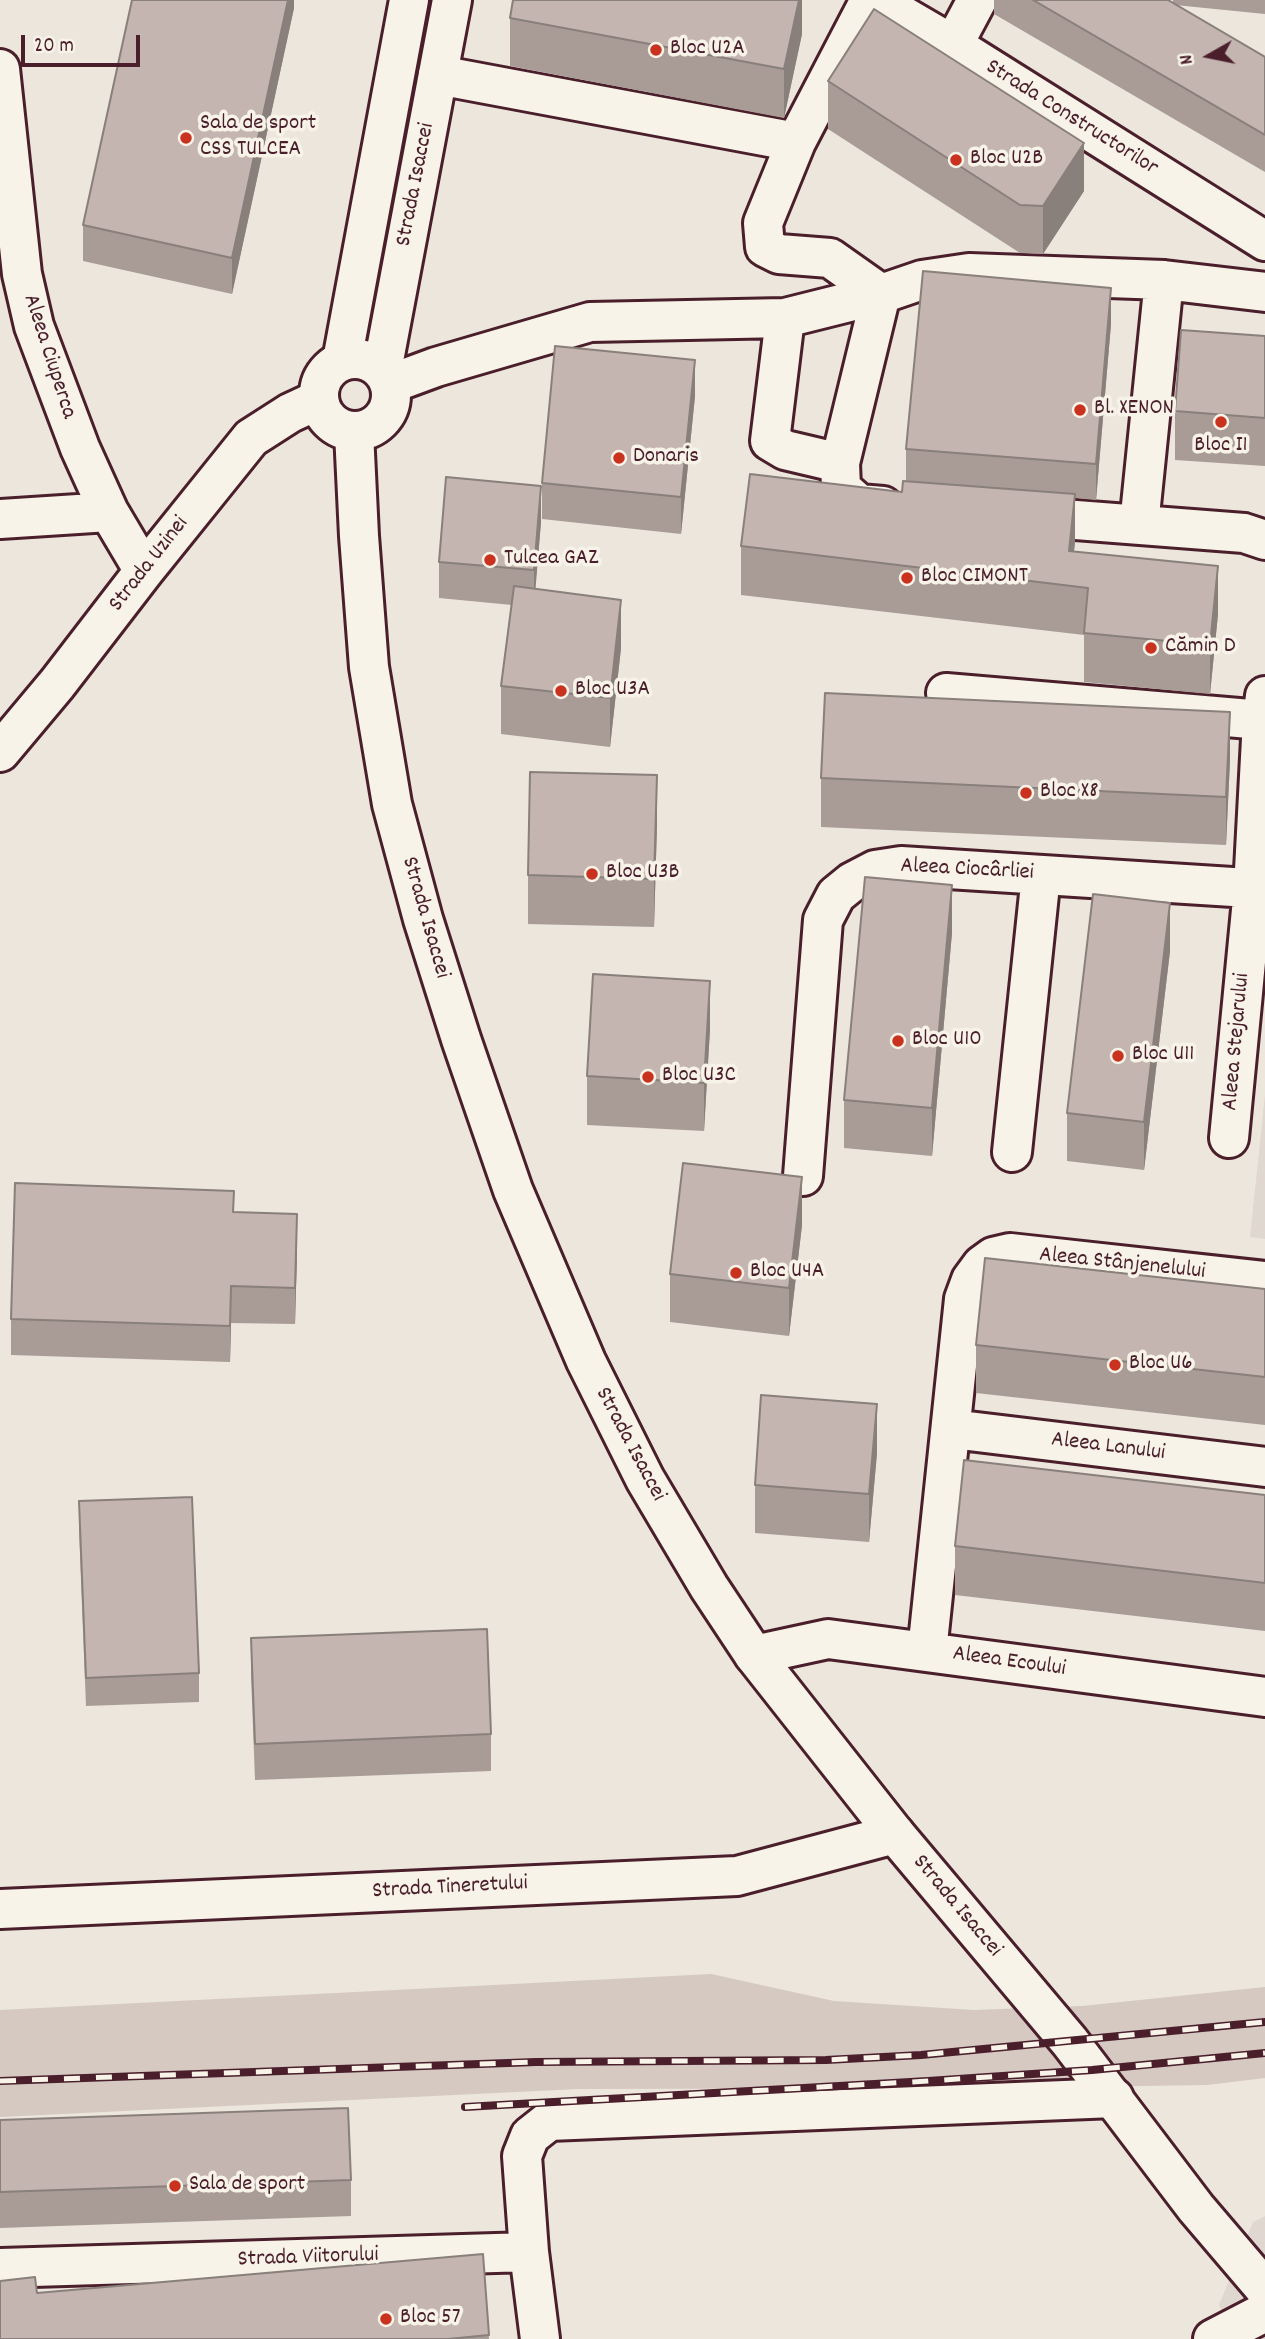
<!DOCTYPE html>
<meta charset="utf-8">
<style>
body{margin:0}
#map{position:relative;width:1265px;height:2339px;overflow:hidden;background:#ece6dd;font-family:Dekko,sans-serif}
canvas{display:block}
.north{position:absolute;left:1174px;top:21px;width:70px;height:70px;-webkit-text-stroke:5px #f7f3e8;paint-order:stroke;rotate:261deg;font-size:19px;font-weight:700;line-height:28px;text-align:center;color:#4a1f2b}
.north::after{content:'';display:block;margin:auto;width:24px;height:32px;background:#4a1f2b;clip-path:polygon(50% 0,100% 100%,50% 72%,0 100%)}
.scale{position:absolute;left:21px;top:35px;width:119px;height:32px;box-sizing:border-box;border:4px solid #4a1f2b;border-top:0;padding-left:9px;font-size:21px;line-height:24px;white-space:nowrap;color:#4a1f2b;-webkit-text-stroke:5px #f7f3e8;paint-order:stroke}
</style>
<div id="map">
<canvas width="1265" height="2339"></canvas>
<div class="north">N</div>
<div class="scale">20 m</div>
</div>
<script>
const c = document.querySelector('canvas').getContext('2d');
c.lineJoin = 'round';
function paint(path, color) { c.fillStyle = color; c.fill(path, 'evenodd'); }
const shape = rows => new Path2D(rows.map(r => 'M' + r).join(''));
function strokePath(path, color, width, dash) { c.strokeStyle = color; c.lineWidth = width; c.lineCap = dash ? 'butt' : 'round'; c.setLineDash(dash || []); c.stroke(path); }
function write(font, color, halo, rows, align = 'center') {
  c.font = font + ' Dekko,sans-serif'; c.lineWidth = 7; c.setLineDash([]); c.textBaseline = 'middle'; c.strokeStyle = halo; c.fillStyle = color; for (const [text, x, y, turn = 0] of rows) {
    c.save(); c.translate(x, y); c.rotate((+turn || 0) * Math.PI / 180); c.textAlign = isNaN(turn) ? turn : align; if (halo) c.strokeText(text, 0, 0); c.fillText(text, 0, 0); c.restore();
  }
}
paint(shape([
 [1265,1095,1265,1239,1250,1237],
 [1265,2216,1265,2339,1235,2339,1219,2305,1253,2222]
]), '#e0d7d0');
paint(shape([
 [711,1974,834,2001,974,2010,1082,2006,1265,1987,1265,2078,1207,2085,1002,2088,578,2089,0,2117,0,2010]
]), '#d5c9c2');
const minor = shape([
 [870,0,796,142,763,223,765,247,779,254,830,258,881,294],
 [876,0,953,45,1265,241],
 [953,45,977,0],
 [0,69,22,274,34,326,80,448,109,512,144,571],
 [438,75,796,142],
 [881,294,840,463,841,488,859,504,883,506],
 [785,318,770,441,785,450,840,463],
 [390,384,436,367,590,322,785,318,881,294,922,280,969,273,1164,280],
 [1024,516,1244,533,1265,540],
 [0,519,109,512],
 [1139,525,1164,280,1265,292],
 [946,693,1262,720],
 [0,752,57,684,144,571,251,438,290,413,318,400],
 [1229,1138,1253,889,1262,720,1265,696],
 [1012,1152,1041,875],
 [803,1176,823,920,836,895,852,882,875,870,901,866,1265,889],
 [952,1429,1265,1467],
 [927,1652,964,1299,971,1280,982,1265,993,1257,1010,1253,1265,1281],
 [754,1655,828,1639,1265,1697],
 [0,1909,737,1876,895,1834],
 [529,2252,522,2156,530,2136,549,2121,1114,2098],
 [0,2268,529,2252,540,2339],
 [1213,2339,1265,2312]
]);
const major = shape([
 '319 395a36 36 0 1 1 72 0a36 36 0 1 1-72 0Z',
 [342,361,409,0],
 [382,371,452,0],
 [354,432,359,536,369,667,392,804,423,919,461,1039,513,1190,586,1361,645,1479,709,1587,754,1655,895,1834,1070,2042,1196,2208,1265,2289]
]);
strokePath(minor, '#4a1f2b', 44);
strokePath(major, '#4a1f2b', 44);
strokePath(minor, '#f7f3e8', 38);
strokePath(major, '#f7f3e8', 38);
const rail = shape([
 [0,2081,536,2062,826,2060,921,2055,1265,2022],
 [465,2107,928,2081,1092,2070,1265,2053]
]);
strokePath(rail, '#4a1f2b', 8);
strokePath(rail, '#f7f3e8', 5, [16]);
paint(shape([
 [294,0,294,8,232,294,83,261,83,225],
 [802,0,802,34,784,118,510,66,510,18],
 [994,0,1168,0,1173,3,1173,0,1265,0,1265,14,1175,5,1265,57,1265,172,994,14],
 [828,81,1084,191,1043,254,1020,253,828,129],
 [1111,324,1096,500,1075,498,1075,542,1074,551,1218,614,1210,694,1084,682,1084,635,741,595,741,546,902,492,906,481,906,449],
 [1265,336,1265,466,1175,460,1175,411],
 [695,396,681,534,542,519,542,483],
 [541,522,535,589,621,648,610,747,501,734,501,686,512,605,439,598,439,562],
 [1230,760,1226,845,821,827,821,778],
 [657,824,654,927,528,924,528,875],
 [952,933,932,1156,844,1148,844,1100],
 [1170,951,1144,1170,1067,1161,1067,1113],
 [710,1029,704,1131,587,1125,587,1076],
 [234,1212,297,1251,295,1324,231,1323,230,1362,11,1355,11,1319],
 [802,1225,789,1336,670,1322,670,1274],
 [1265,1289,1265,1425,976,1393,976,1345],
 [877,1453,869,1542,755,1533,755,1485],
 [1265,1495,1265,1631,955,1595,955,1546],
 [79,1501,199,1673,199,1702,86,1706,79,1529],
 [251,1638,491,1734,491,1771,255,1780,251,1675],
 [0,2120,351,2180,351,2216,0,2228],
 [483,2254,489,2339,0,2339,37,2293]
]), '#a99c97');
paint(shape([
 [288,0,294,0,294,8,232,294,232,258],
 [799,0,802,0,802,34,784,118,784,69],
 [1084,143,1084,191,1043,254,1043,206],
 [1111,288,1111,324,1096,500,1096,464],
 [695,360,695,396,681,534,681,497],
 [541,486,541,522,534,607,534,570],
 [1075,494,1075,542,1070,586,1069,551],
 [1218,566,1218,614,1210,694,1210,645],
 [621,600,621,648,610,747,610,698],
 [1230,712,1230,760,1226,845,1226,797],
 [657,775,657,824,654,927,654,879],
 [952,885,952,933,932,1156,932,1108],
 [1170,903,1170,951,1144,1170,1144,1122],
 [710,981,710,1029,704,1131,704,1083],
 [802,1177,802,1225,789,1336,789,1288],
 [297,1214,297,1251,295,1324,295,1288],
 [231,1286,231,1323,230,1362,230,1326],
 [877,1404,877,1453,869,1542,869,1494]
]), '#897f7b');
const building = shape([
 [132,0,288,0,232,258,83,225,132,0],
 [513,0,799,0,784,69,510,18,513,0],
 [1033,0,1168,0,1265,57,1265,135,1033,0],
 [874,9,1084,143,1043,206,1020,205,828,81,874,9],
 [923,271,1111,288,1096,464,906,449,923,271],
 [1181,330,1265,336,1265,418,1175,411,1181,330],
 [555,346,695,360,681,497,542,483,555,346],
 [750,474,902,492,903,481,1075,494,1069,551,1218,566,1210,645,1084,633,1088,588,741,546,750,474],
 [446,477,541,486,534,570,439,562,446,477],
 [514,586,621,600,610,698,501,686,514,586],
 [825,693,1230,712,1226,797,821,778,825,693],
 [530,772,657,775,654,879,528,875,530,772],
 [865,877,952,885,932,1108,844,1100,865,877],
 [1093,894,1170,903,1144,1122,1067,1113,1093,894],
 [593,974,710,981,704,1083,587,1076,593,974],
 [683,1163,802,1177,789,1288,670,1274,683,1163],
 [15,1183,234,1191,233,1212,297,1214,295,1288,231,1286,230,1326,11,1319,15,1183],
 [985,1258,1265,1289,1265,1377,976,1345,985,1258],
 [761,1395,877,1404,869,1494,755,1485,761,1395],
 [964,1460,1265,1495,1265,1583,955,1546,964,1460],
 [192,1497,199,1673,86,1678,79,1501,192,1497],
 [487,1629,491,1734,255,1744,251,1638,487,1629],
 [348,2108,351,2180,0,2192,0,2120,348,2108],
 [483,2254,489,2335,448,2339,0,2339,0,2281,35,2277,37,2293,483,2254]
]);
paint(building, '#c4b5b0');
strokePath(building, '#897f7b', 2);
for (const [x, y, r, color] of [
 [656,50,7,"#c8321e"],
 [186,138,7,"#c8321e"],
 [956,160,7,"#c8321e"],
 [1080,410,7,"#c8321e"],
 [1221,422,7,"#c8321e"],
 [619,458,7,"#c8321e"],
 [490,560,7,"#c8321e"],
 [907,578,7,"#c8321e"],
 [1151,648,7,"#c8321e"],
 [561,691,7,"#c8321e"],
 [1026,793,7,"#c8321e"],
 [592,874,7,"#c8321e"],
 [898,1041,7,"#c8321e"],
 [1118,1056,7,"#c8321e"],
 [648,1077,7,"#c8321e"],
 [736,1273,7,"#c8321e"],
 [1115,1365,7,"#c8321e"],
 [175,2186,7,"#c8321e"],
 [386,2319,7,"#c8321e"]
]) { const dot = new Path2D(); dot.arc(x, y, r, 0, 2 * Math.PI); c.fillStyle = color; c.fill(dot); strokePath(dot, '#f7f3e8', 2.5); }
write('23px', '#4a1f2b', '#f7f3e8', [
 ["Bloc U2A",670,50],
 ["Sala de sport",200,125],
 ["CSS TULCEA",200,151],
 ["Bloc U2B",970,160],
 ["Bl. XENON",1094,410],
 ["Bloc I1",1221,447,"center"],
 ["Donaris",633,458],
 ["Tulcea GAZ",504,560],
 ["Bloc CIMONT",921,578],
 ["Cămin D",1165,648],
 ["Bloc U3A",575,691],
 ["Bloc X8",1040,793],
 ["Bloc U3B",606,874],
 ["Bloc U10",912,1041],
 ["Bloc U11",1132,1056],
 ["Bloc U3C",662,1077],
 ["Bloc U4A",750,1273],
 ["Bloc U6",1129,1365],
 ["Sala de sport",189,2186],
 ["Bloc 57",400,2319]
], 'left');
write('23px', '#4a1f2b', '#f7f3e8', [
 ["Strada Constructorilor",1071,119,32],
 ["Strada Isaccei",417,185,-79],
 ["Aleea Ciuperca",48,357,72],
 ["Strada Uzinei",150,565,-52],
 ["Aleea Ciocârliei",967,871,3],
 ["Strada Isaccei",424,918,74],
 ["Aleea Stejarului",1238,1042,-85],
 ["Aleea Stânjenelului",1122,1265,6],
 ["Strada Isaccei",629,1445,62],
 ["Aleea Lanului",1108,1448,7],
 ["Aleea Ecoului",1009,1663,8],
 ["Strada Tineretului",450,1889,-3],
 ["Strada Isaccei",956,1907,50],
 ["Strada Viitorului",308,2259,-2]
]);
</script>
